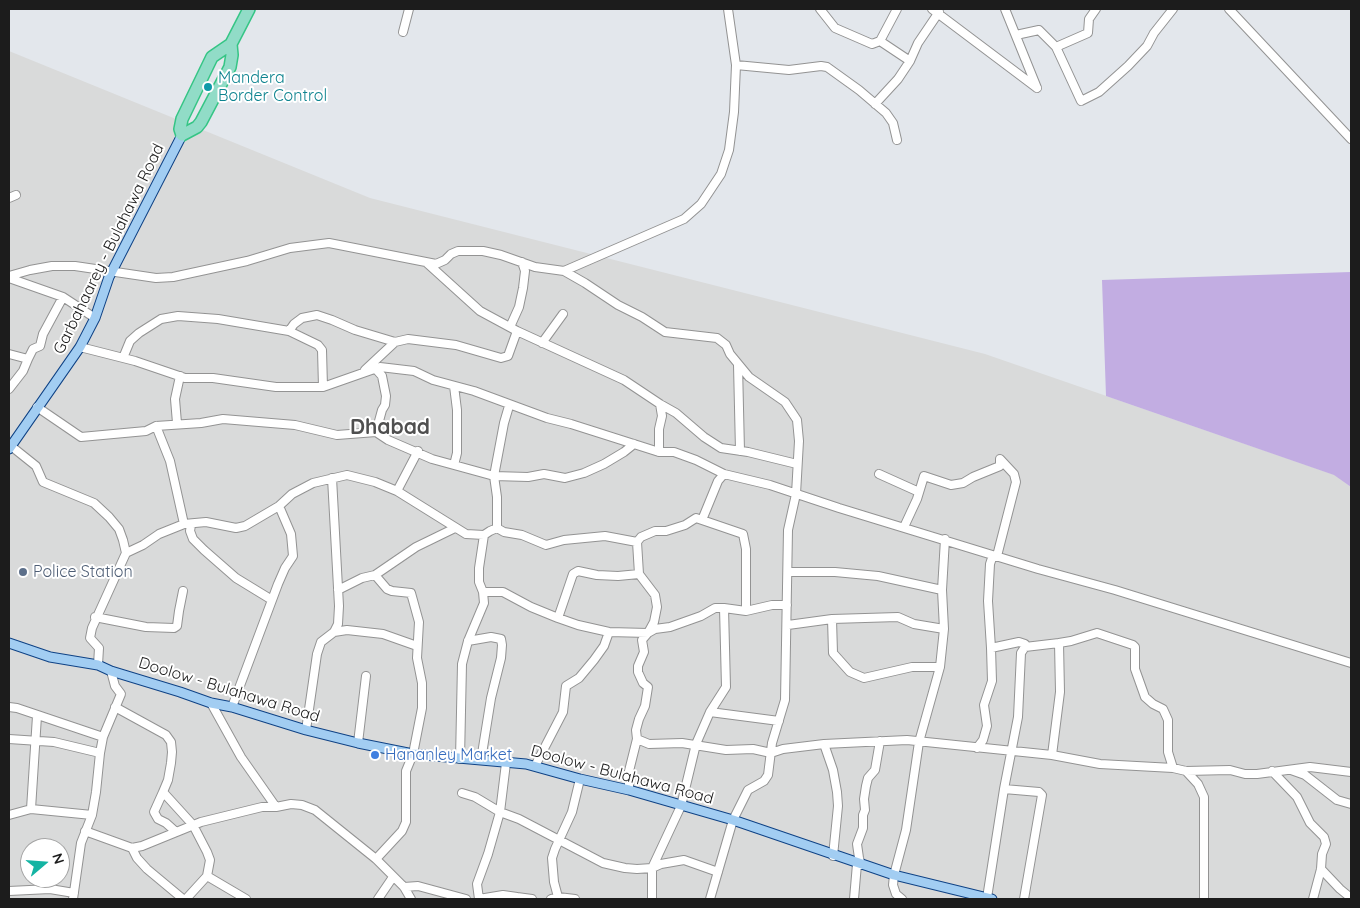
<!DOCTYPE html>
<style>
body{margin:0}
#map{position:relative;width:1360px;height:908px;overflow:hidden;background:#e3e7ec;font-family:Quicksand,sans-serif}
canvas{display:block}
.frame{position:absolute;inset:0;border:10px solid #1c1c1c;pointer-events:none}
.north{position:absolute;left:20px;top:838px;width:50px;height:50px;box-sizing:border-box;background:#fff;border:1px solid #a4a4a4;border-radius:50%;rotate:72deg;font-size:14px;font-weight:700;line-height:20px;text-align:center;color:#1c1c1c}
.north::after{content:'';display:block;margin:auto;width:18px;height:22px;background:#14b4a3;clip-path:polygon(50% 0,100% 100%,50% 72%,0 100%)}
</style>
<div id="map">
<canvas width="1360" height="908"></canvas>
<div class="frame"></div>
<div class="north">N</div>
</div>
<script>
const c = document.querySelector('canvas').getContext('2d');
c.lineJoin = 'round';
function paint(path, color) { c.fillStyle = color; c.fill(path, 'evenodd'); }
const shape = rows => new Path2D(rows.map(r => 'M' + r).join(''));
function strokePath(path, color, width, dash) { c.strokeStyle = color; c.lineWidth = width; c.lineCap = dash ? 'butt' : 'round'; c.setLineDash(dash || []); c.stroke(path); }
function write(font, color, halo, rows, align = 'center') {
  c.font = font + ' Quicksand,sans-serif'; c.lineWidth = 4; c.setLineDash([]); c.textBaseline = 'middle'; c.strokeStyle = halo; c.fillStyle = color; for (const [text, x, y, turn = 0] of rows) {
    c.save(); c.translate(x, y); c.rotate((+turn || 0) * Math.PI / 180); c.textAlign = isNaN(turn) ? turn : align; if (halo) c.strokeText(text, 0, 0); c.fillText(text, 0, 0); c.restore();
  }
}
paint(shape([
 [9,51,370,198,985,354,1335,475,1351,487,1351,899,9,899],
 [30,848,60,848,60,878,30,878]
]), '#d9dada');
paint(shape([
 [1351,272,1351,487,1334,475,1106,396,1102,280]
]), '#c2ade2');
const minor = shape([
 [820,9,835,28,872,44,880,41,897,9],
 [932,9,1037,88],
 [1005,9,1037,88],
 [1229,9,1351,139],
 [403,32,409,9],
 [1016,35,1039,30,1056,47,1088,33,1089,19,1096,9],
 [880,41,910,61],
 [1056,47,1081,101,1099,92,1128,66,1147,46,1154,33,1173,9],
 [736,65,789,70,821,66,827,67,859,90,886,113,893,123,897,140],
 [875,104,898,79,910,61,918,43,939,12],
 [9,198,16,195],
 [427,263,480,311,517,331,624,380,660,404,662,416,659,429,659,452],
 [564,271,684,219,701,204,721,174,729,150,734,112,736,65,728,9],
 [9,276,30,270,52,266,75,266,156,278,173,277,247,261,290,248,329,243,436,264,445,260,451,254,458,251,483,251,501,255,535,267,564,271,585,283,618,305,642,317,665,332,717,338,726,345,730,354,749,377,785,402,797,420,799,441,796,494,788,530,785,700,772,743,768,775,764,781,748,790,733,820,710,899],
 [9,278,63,297,95,318],
 [510,327,519,307,523,288,525,271,522,262],
 [289,331,294,324,302,318,317,315,332,320,355,330,395,342,408,339,456,345,501,358,508,356,517,331],
 [542,343,563,314],
 [80,347,135,361,185,378,213,378,276,387,323,387,380,367,414,371,433,380,474,391,547,418,571,424,659,452,674,452,696,460,724,474,770,485,839,508,1038,569,1115,590,1351,663],
 [9,354,28,359,33,349,40,346,43,334,63,297],
 [123,358,130,341,139,333,161,319,178,316,218,319,289,331,318,345,322,350,323,387],
 [738,365,740,451],
 [375,368,382,376,386,396,385,405,382,410,376,432],
 [365,370,395,342],
 [9,389,23,371,28,359],
 [660,404,676,413,704,437,721,448,748,452,797,464],
 [37,407,81,437,146,431,156,426,201,423,223,419,295,425,337,435,376,432,388,440,432,459,494,476,528,477,544,474,565,478,584,473,604,464,624,452,634,444],
 [177,423,175,399,180,376],
 [156,426,170,461,184,524],
 [11,446,36,466,43,482,94,503,109,517,119,529,123,540,126,553,92,628,90,638,99,648,98,665],
 [454,465,457,453,457,410,454,386],
 [879,474,919,492],
 [397,491,418,451],
 [702,520,743,534,746,549,746,611],
 [191,525,190,531,193,539,204,550,236,578,272,600],
 [904,527,917,499,924,476,951,485,963,483,973,477,1000,466,1000,459,1014,474,1016,482,997,556],
 [497,528,504,532,522,535,546,545,564,540,605,536,637,542,641,537,655,531,666,531,685,525,696,518,702,520,718,481,724,474],
 [126,553,143,545,159,534,184,524,206,522,236,528,245,526,279,506,292,494,313,483,347,475,375,482,397,491,466,534,484,535,490,531,497,528,497,497,494,476,504,423,509,406],
 [993,555,990,564,988,601,991,648,1019,642,1025,644,1025,647,1021,653,1018,717,1004,789,1039,792,1042,795,1024,899],
 [788,572,835,572,878,576,942,590],
 [375,575,387,589,392,591,411,593,419,622,417,658,422,683,422,708,413,754,406,771,406,822,402,831,376,859],
 [338,590,362,578,375,575,416,547,455,528],
 [483,592,503,592,531,607,558,618,578,625,609,632,648,633,655,629,670,627,701,616,715,608,724,608],
 [95,617,146,627,174,628,177,626,179,611,183,591],
 [558,618,573,574,578,571,597,575,618,576,639,574],
 [832,619,833,653,850,672,864,678,912,667,940,667],
 [788,625,832,619,898,617,914,624,944,629],
 [334,632,347,630,383,634,417,646],
 [468,641,491,637,501,639,502,645,501,658,491,698,481,760],
 [1059,643,1071,641,1097,633,1133,645,1135,647,1135,669,1145,697,1153,704,1163,709,1168,720,1168,752,1173,768],
 [1025,647,1059,643,1060,692,1052,755],
 [211,703,241,757,276,807,291,804,302,805,315,810,376,859,404,887,411,899],
 [9,707,17,708,103,737],
 [115,707,166,735,171,742,172,752,171,763,168,780,163,792,193,825,207,852,210,860,207,876,246,899],
 [232,707,278,584,285,568,293,556,291,534,279,506],
 [710,712,779,721],
 [306,730,317,654,321,642,334,632,338,624,339,606,332,478],
 [9,739,54,742,100,753],
 [637,739,649,744,682,743,726,750,753,749,771,753,783,749,824,744,907,740,1052,755,1100,764,1173,768,1186,771,1230,770,1245,774,1257,774,1310,767,1351,772],
 [358,743,366,676],
 [824,744,833,770,837,792,838,806,833,856],
 [977,748,983,740,987,726,984,705,992,681,991,648],
 [460,759,462,664,468,641,484,603,483,592,479,582,479,568,484,535],
 [535,766,563,712,566,686,579,678,594,660,604,646,609,632],
 [1291,770,1305,775,1337,800,1351,804],
 [1186,771,1198,784,1204,797,1204,899],
 [1272,771,1297,797,1310,823,1324,837,1326,844,1322,854,1321,869,1313,899],
 [629,790,629,771,637,739,636,730,639,719,645,706,648,687,643,683,638,672,638,666,644,652,642,640,648,633,654,622,657,607,655,595,639,574,637,542],
 [163,792,154,812,158,819,166,823,176,832],
 [462,793,475,797,500,812,519,819,603,863,625,868,637,869,652,868,661,864,684,860,718,872],
 [31,809,37,716],
 [9,815,31,809,92,815],
 [85,831,132,848,142,846,201,822,262,807,276,807],
 [132,848,137,858,147,869,183,899],
 [861,865,859,858,857,844,863,828,863,815,865,810,864,799,866,786,868,778,875,770,880,741],
 [1321,869,1340,889,1351,898],
 [404,887,418,886,466,899],
 [9,891,50,889,74,893],
 [517,897,532,899],
 [558,897,554,882,552,858,555,849,572,812,580,779],
 [987,898,1004,789],
 [73,899,81,843,92,815,96,792,100,753,103,737,121,694,115,686,111,671],
 [186,899,207,876],
 [378,899,393,877],
 [479,899,477,884,488,854,500,812,506,763],
 [479,899,503,895,517,897,518,899],
 [551,899,558,897,575,899],
 [652,899,652,868,681,806,696,744,710,712,726,687,724,608,746,611,772,605,787,605],
 [854,899,857,864],
 [902,899,896,894,893,885,894,875,906,830,919,742,940,667,944,629,942,590,945,539]
]);
const major = shape([
 [9,449,80,347,95,318,109,277,182,135],
 [9,643,50,657,98,665,111,671,180,692,211,703,232,707,306,730,358,743,413,754,526,764,580,779,629,790,733,820,894,875,992,899]
]);
const highway = shape([
 [231,44,232,55,230,67,201,122,197,127,182,135,180,129,182,119,212,57,231,44],
 [231,44,249,9]
]);
strokePath(minor, '#939393', 10);
strokePath(major, '#0f4285', 11);
strokePath(highway, '#35c585', 14);
strokePath(minor, '#fff', 8);
strokePath(major, '#a2cdf2', 9);
strokePath(highway, '#91dcc7', 11);
for (const [x, y, r, color] of [
 [208,87,5,"#0f9aa8"],
 [23,572,5,"#5c6f8a"],
 [375,755,5,"#3f7fe0"]
]) { const dot = new Path2D(); dot.arc(x, y, r, 0, 2 * Math.PI); c.fillStyle = color; c.fill(dot); strokePath(dot, '#fff', 2); }
write('16px', '#0d838f', '#fff', [
 ["Mandera",218,78],
 ["Border Control",218,96]
], 'left');
write('16px', '#1c1c1c', '#fff', [
 ["Garbahaarey - Bulahawa Road",109,249,-64],
 ["Doolow - Bulahawa Road",229,690,17],
 ["Doolow - Bulahawa Road",622,775,15]
]);
write('16px', '#4e5e75', '#fff', [
 ["Police Station",33,572]
], 'left');
write('16px', '#366cbe', '#fff', [
 ["Hananley Market",385,755]
], 'left');
write('bold 21px', '#4f4f4f', '#fff', [
 ["Dhabad",390,428]
]);
</script>
